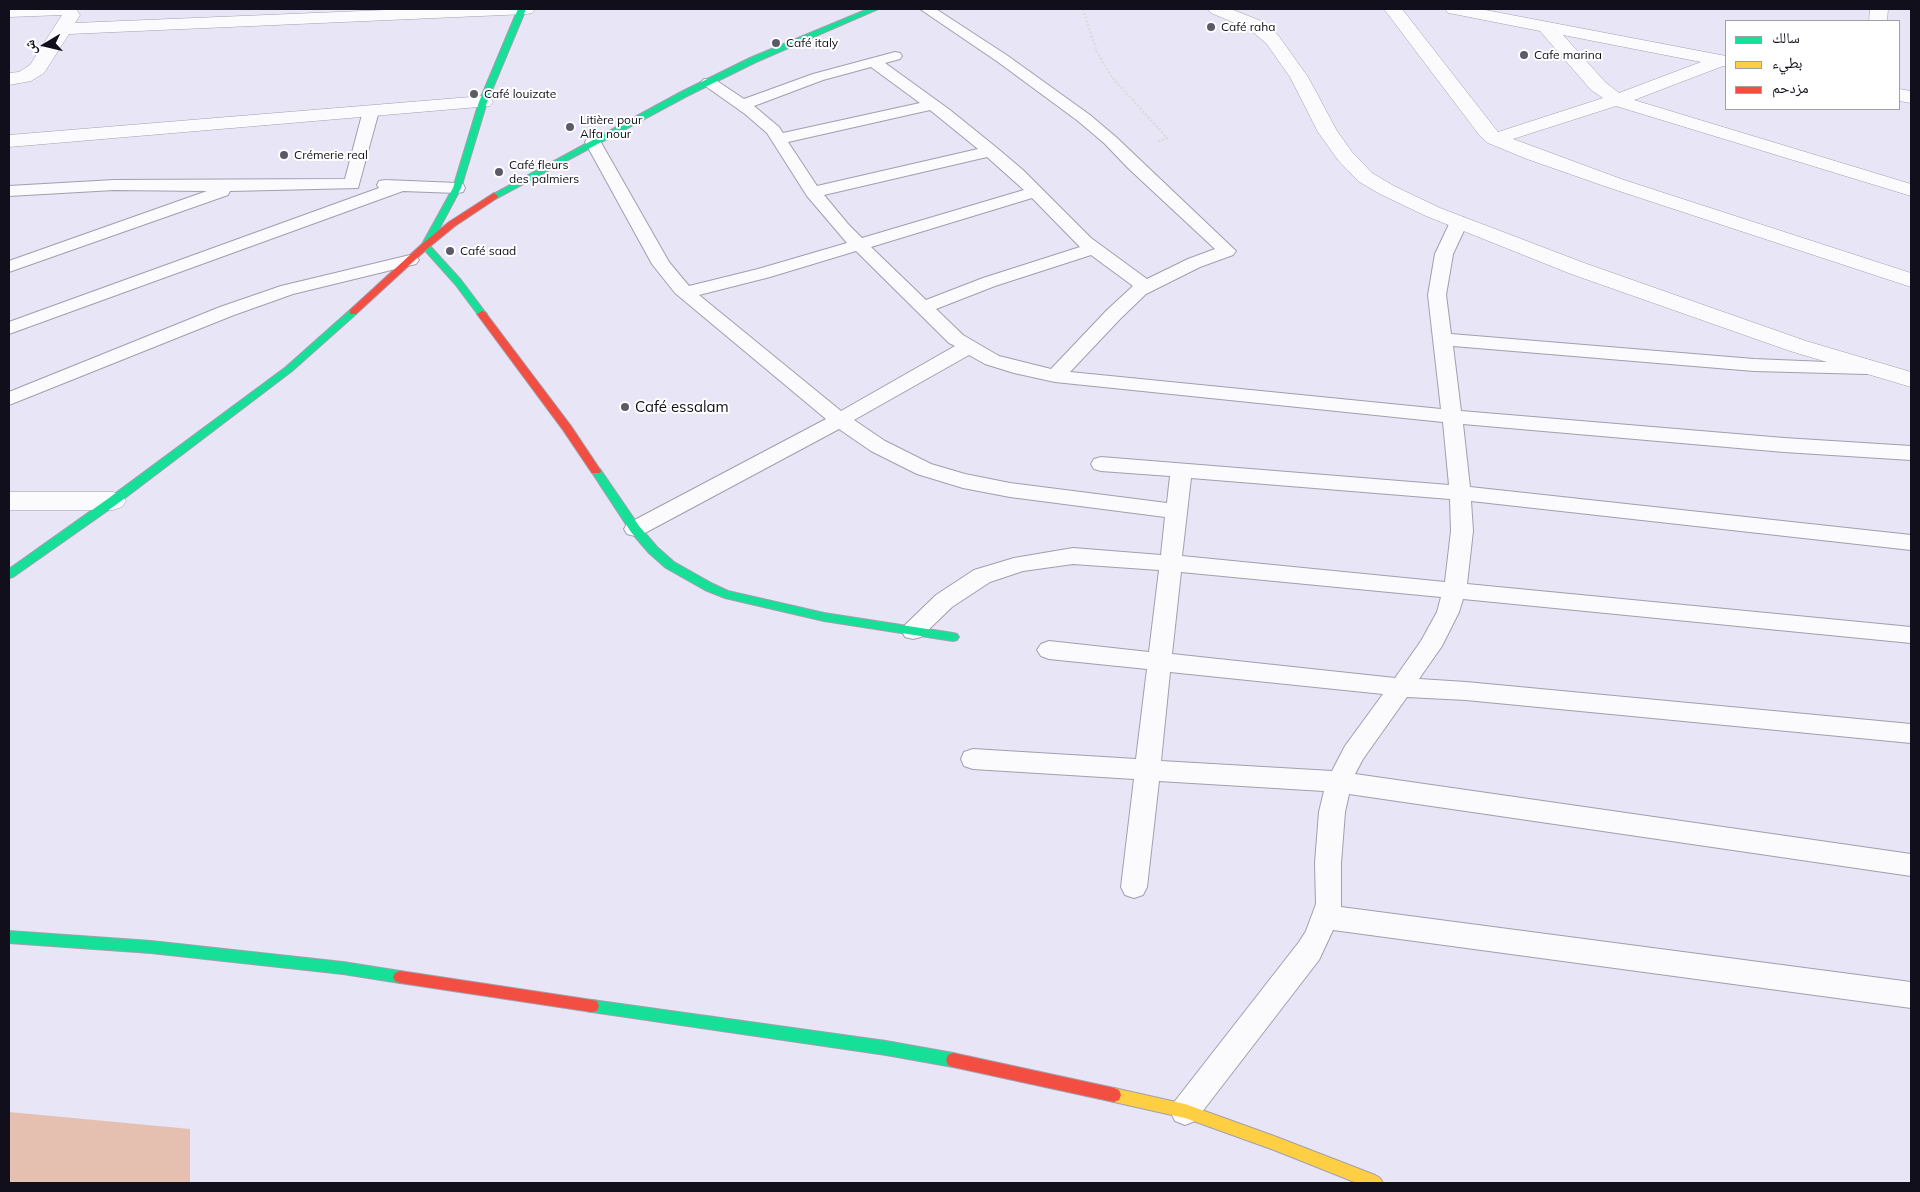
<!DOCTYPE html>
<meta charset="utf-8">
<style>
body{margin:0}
#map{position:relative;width:1920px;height:1192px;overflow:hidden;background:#e7e5f6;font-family:Mulish,"Noto Naskh Arabic",sans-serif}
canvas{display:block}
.frame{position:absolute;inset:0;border:10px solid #110f1c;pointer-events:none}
.legend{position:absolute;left:1725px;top:20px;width:175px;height:90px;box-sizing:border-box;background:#fff;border:1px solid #a09fa4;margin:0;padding:6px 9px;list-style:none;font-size:15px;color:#110f1c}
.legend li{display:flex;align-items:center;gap:10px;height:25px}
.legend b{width:25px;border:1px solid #a09fa4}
.north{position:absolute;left:20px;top:20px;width:50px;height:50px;-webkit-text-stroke:4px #fff;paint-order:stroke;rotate:261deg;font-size:14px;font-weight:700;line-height:20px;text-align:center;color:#110f1c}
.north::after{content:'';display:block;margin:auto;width:18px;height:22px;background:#110f1c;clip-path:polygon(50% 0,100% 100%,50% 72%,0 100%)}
</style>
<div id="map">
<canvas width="1920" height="1192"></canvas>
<div class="frame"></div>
<ul class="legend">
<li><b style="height:6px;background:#16e098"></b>سالك</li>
<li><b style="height:6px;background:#ffcf43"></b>بطيء</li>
<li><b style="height:6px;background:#f24e42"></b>مزدحم</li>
</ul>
<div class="north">ش</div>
</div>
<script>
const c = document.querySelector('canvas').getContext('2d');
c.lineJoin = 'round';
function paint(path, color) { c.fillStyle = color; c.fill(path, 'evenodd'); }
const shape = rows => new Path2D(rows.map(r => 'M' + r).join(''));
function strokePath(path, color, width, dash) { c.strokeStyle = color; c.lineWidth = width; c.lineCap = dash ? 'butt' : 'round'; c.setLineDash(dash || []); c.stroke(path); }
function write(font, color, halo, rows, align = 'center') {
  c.font = font + ' Mulish,sans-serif'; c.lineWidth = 4; c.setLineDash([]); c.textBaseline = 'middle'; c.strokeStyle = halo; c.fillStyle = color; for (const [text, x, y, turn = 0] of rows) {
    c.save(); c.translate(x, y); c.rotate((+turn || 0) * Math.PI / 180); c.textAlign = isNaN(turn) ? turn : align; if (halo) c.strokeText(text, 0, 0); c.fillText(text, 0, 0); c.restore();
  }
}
paint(shape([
 [9,1112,190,1129,190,1183,9,1183]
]), '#e5c0b1');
const lane = shape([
 [920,9,936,9,1008,56,1090,115,1116,137,1236,251,1233,255,1200,267,1146,294,1121,318,1070,372,1441,409,1428,295,1435,254,1450,222,1453,218,1459,217,1465,218,1468,222,1453,254,1446,295,1451,334,1754,359,1874,364,1877,368,1874,372,1867,374,1754,371,1453,346,1461,411,1784,438,1911,446,1911,460,1784,452,1463,424,1470,487,1911,535,1911,550,1471,501,1473,531,1467,584,1911,627,1911,643,1463,599,1459,612,1442,646,1419,679,1466,682,1911,724,1911,743,1466,700,1407,697,1363,759,1355,774,1911,854,1911,876,1349,794,1345,812,1341,863,1341,907,1911,982,1911,1008,1333,930,1319,960,1195,1121,1185,1125,1175,1121,1170,1111,1175,1101,1299,942,1306,931,1316,904,1315,863,1319,812,1324,791,1159,781,1147,887,1143,895,1134,898,1125,895,1121,887,1134,779,973,769,964,766,961,759,964,752,973,749,1136,759,1147,669,1049,659,1041,656,1037,650,1041,644,1049,641,1149,652,1159,570,1073,564,1023,571,990,582,952,607,921,637,913,639,905,637,902,631,905,625,936,595,974,570,1014,558,1073,548,1161,555,1165,517,1010,497,963,488,917,474,871,451,839,429,643,534,635,536,627,534,624,529,627,524,826,419,675,293,652,264,585,142,587,139,593,137,599,139,669,262,689,286,758,269,847,243,807,196,767,133,745,114,704,85,701,82,704,79,714,79,744,99,813,74,895,52,900,53,902,56,900,59,885,63,950,110,997,148,1023,170,1091,238,1147,279,1188,259,1215,249,1128,168,1104,143,1078,121,998,62,920,9],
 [871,67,920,103,783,133,779,127,754,106,823,80,871,67],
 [930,110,978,149,817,186,788,142,930,110],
 [987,157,1024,190,862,238,848,224,824,195,987,157],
 [1032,198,1080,247,983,278,926,300,871,247,1032,198],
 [856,251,949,343,955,346,841,411,699,295,770,277,856,251],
 [1091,255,1133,286,1107,310,1051,369,999,356,963,335,936,309,995,286,1091,255],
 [969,355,985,364,1014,373,1055,382,1443,422,1449,485,1101,457,1094,459,1091,464,1094,469,1101,471,1170,476,1167,503,1010,483,965,474,931,464,885,441,854,420,969,355],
 [1191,478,1450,499,1451,531,1445,582,1182,556,1191,478],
 [1181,572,1441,597,1437,612,1421,641,1395,678,1172,654,1181,572],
 [1170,672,1383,694,1345,746,1332,771,1161,761,1170,672],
 [371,106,377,108,379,111,358,188,230,191,228,195,9,272,9,261,207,191,114,190,9,196,9,186,114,180,345,179,363,111,365,108,371,106],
 [385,180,457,183,463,184,465,188,463,192,457,193,403,191,9,334,9,322,379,188,377,185,379,181,385,180],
 [410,255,416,256,419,260,416,264,293,294,234,315,9,405,9,392,220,307,281,286,410,255]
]);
const street = shape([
 [9,9,76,9,80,15,75,23,410,9,535,9,532,13,526,14,69,34,44,73,31,81,9,85,9,73,19,72,30,65,62,15,9,17,9,9],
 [1208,9,1231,9,1261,21,1278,35,1308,77,1337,131,1352,152,1372,173,1394,186,1440,208,1587,264,1806,341,1911,372,1911,387,1790,351,1571,274,1426,216,1380,194,1358,181,1338,160,1318,132,1290,77,1266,43,1249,29,1211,13,1208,9],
 [1384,9,1402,9,1498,132,1603,98,1591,90,1540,31,1454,14,1448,13,1445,9,1480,9,1726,56,1726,66,1723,66,1634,100,1911,184,1911,196,1616,106,1513,139,1624,180,1911,273,1911,287,1610,188,1527,159,1488,143,1480,136,1384,9],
 [1563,35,1701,62,1619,93,1605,82,1563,35],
 [1870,9,1888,9,1887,21,1869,21,1870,9],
 [1899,89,1911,91,1911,103,1899,101,1899,89],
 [483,96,490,98,493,102,490,106,9,147,9,135,483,96],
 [9,492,113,492,122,495,126,501,122,507,113,510,9,510,9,492]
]);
const fast = shape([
 [518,9,526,9,487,102,461,188,430,246,461,280,485,312,487,314,482,317,479,316,455,284,421,246,453,188,479,102,518,9],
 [868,9,878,9,756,62,687,96,497,198,494,199,490,196,681,92,750,58,868,9],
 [353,309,356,310,356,314,292,371,117,504,13,577,9,578,9,569,109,498,286,367,350,310,353,309],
 [596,468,600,469,639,526,657,547,674,562,713,584,728,591,824,613,953,633,957,634,959,637,957,640,953,641,824,621,725,598,705,590,666,568,649,553,631,532,591,471,596,468],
 [9,931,151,941,343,962,400,971,405,973,407,977,405,981,400,983,343,974,151,953,9,943,9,931],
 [592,1000,886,1041,953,1053,958,1055,960,1060,958,1065,953,1067,886,1055,592,1012,587,1011,585,1006,587,1001,592,1000]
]);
const slow = shape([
 [1114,1088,1185,1104,1274,1136,1375,1175,1380,1178,1383,1183,1357,1183,1274,1150,1185,1118,1114,1102,1109,1100,1107,1095,1109,1090,1114,1088]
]);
const jam = shape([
 [494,193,498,196,497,198,455,226,428,248,356,314,350,314,350,310,422,244,449,222,494,193],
 [482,311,485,312,571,426,601,471,600,473,592,473,563,430,477,314,482,311],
 [400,971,592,1000,597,1001,599,1006,597,1011,592,1012,400,983,395,981,393,977,395,973,400,971],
 [953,1053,1114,1088,1119,1090,1121,1095,1119,1100,1114,1102,953,1067,948,1065,946,1060,948,1055,953,1053]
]);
strokePath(lane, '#a19fad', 2);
strokePath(street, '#a19fad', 1);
strokePath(fast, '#a19fad', 2);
strokePath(slow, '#a19fad', 2);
strokePath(jam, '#a19fad', 2);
strokePath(shape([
 [1083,9,1097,52,1111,76,1167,138,1157,142]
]), '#dbdbe0', 2.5, [2, 2]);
paint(lane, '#fbfbfe');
paint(street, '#fbfbfe');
paint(fast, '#16e098');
paint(slow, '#ffcf43');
paint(jam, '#f24e42');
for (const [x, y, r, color] of [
 [1211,27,5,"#5c5a68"],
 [776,43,5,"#5c5a68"],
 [1524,55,5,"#5c5a68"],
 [474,94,5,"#5c5a68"],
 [570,127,5,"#5c5a68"],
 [284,155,5,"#5c5a68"],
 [499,172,5,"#5c5a68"],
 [450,251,5,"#5c5a68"],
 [625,407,5,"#5c5a68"]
]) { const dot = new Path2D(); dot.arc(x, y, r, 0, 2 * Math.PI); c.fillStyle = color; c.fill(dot); strokePath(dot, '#fff', 2); }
write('12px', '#110f1c', '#fff', [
 ["Café raha",1221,27],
 ["Café italy",786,43],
 ["Cafe marina",1534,55],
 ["Café louizate",484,94],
 ["Litière pour",580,120],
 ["Alfa nour",580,134],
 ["Crémerie real",294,155],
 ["Café fleurs",509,165],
 ["des palmiers",509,179],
 ["Café saad",460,251]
], 'left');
write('15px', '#110f1c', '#fff', [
 ["Café essalam",635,407]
], 'left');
</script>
